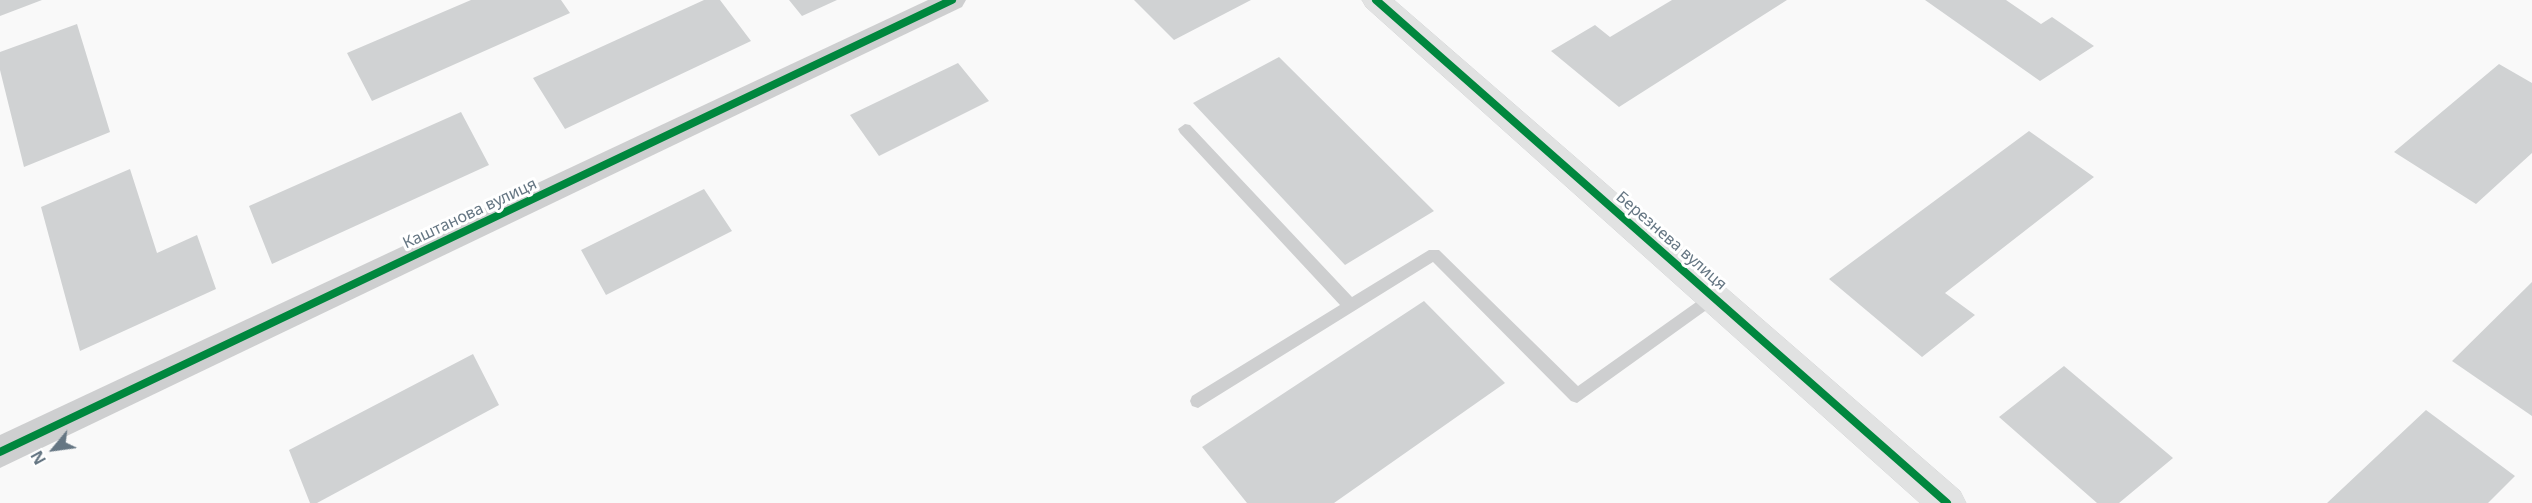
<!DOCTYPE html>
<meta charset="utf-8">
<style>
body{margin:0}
#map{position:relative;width:2532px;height:503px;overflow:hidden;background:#f9f9f9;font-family:"Noto Sans",sans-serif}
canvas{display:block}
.north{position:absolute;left:24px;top:419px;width:60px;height:60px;-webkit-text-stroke:4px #fff;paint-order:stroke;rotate:241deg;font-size:16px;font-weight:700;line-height:24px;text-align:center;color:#657683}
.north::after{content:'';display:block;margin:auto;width:21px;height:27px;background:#657683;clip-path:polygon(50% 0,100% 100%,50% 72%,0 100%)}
</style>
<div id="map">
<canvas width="2532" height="503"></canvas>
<div class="north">N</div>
</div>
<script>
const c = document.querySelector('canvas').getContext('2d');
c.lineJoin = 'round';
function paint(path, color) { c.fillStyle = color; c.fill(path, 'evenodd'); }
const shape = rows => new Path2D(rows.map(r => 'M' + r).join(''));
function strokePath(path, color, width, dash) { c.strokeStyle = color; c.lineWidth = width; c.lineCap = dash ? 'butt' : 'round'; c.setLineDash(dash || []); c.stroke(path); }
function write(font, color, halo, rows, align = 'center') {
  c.font = font + ' "Noto Sans",sans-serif'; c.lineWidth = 6; c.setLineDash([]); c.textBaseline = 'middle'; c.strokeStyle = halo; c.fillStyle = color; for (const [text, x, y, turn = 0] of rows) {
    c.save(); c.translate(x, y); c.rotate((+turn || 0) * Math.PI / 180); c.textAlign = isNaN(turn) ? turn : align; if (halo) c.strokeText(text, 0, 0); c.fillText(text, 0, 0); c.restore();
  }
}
paint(shape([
 [0,0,42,0,0,16],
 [471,0,561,0,570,13,372,101,347,53],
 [704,0,720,0,751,41,565,129,533,78],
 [789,0,837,0,802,16],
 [1134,0,1251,0,1174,40],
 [1672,0,1787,0,1619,107,1551,51,1595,25,1610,37],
 [1925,0,2006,0,2041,24,2052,17,2094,46,2040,81],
 [77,24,110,132,24,167,0,70,0,52],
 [1279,57,1434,211,1345,265,1193,103],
 [958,63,989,101,879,156,850,115],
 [2499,64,2532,83,2532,153,2476,204,2394,152],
 [461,112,489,165,272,264,249,206],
 [2029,131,2094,177,1945,293,1975,315,1922,357,1829,279],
 [130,169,157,253,197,235,216,289,80,351,41,207],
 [704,189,732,231,606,295,581,250],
 [2532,282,2532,416,2452,361],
 [1424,301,1505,383,1334,503,1247,503,1202,447],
 [473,354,499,405,317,503,310,503,289,450],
 [2064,366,2173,458,2119,503,2097,503,1999,417],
 [2426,410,2515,476,2488,503,2327,503]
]), '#d0d2d3');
const secondary = shape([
 [1362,0,1394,0,1960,491,1966,503,1920,503,1366,7,1362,0]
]);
strokePath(secondary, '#d5d6d7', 1);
paint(shape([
 [1185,124,1190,125,1352,297,1429,250,1439,250,1578,386,1709,293,1719,293,1722,297,1719,301,1577,403,1571,401,1433,262,1198,408,1192,406,1190,401,1192,396,1340,305,1180,133,1178,129,1185,124]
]), '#cecfd0');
paint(shape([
 [928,0,966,0,962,7,0,468,0,435,928,0]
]), '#cecfd0');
paint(secondary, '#e1e2e2');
strokePath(shape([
 [1376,0,1947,503],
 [0,452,952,0]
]), '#00873e', 8);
write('16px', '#657683', '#fff', [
 ["Каштанова вулиця",470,214,-25],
 ["Березнева вулиця",1671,241,41]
]);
</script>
